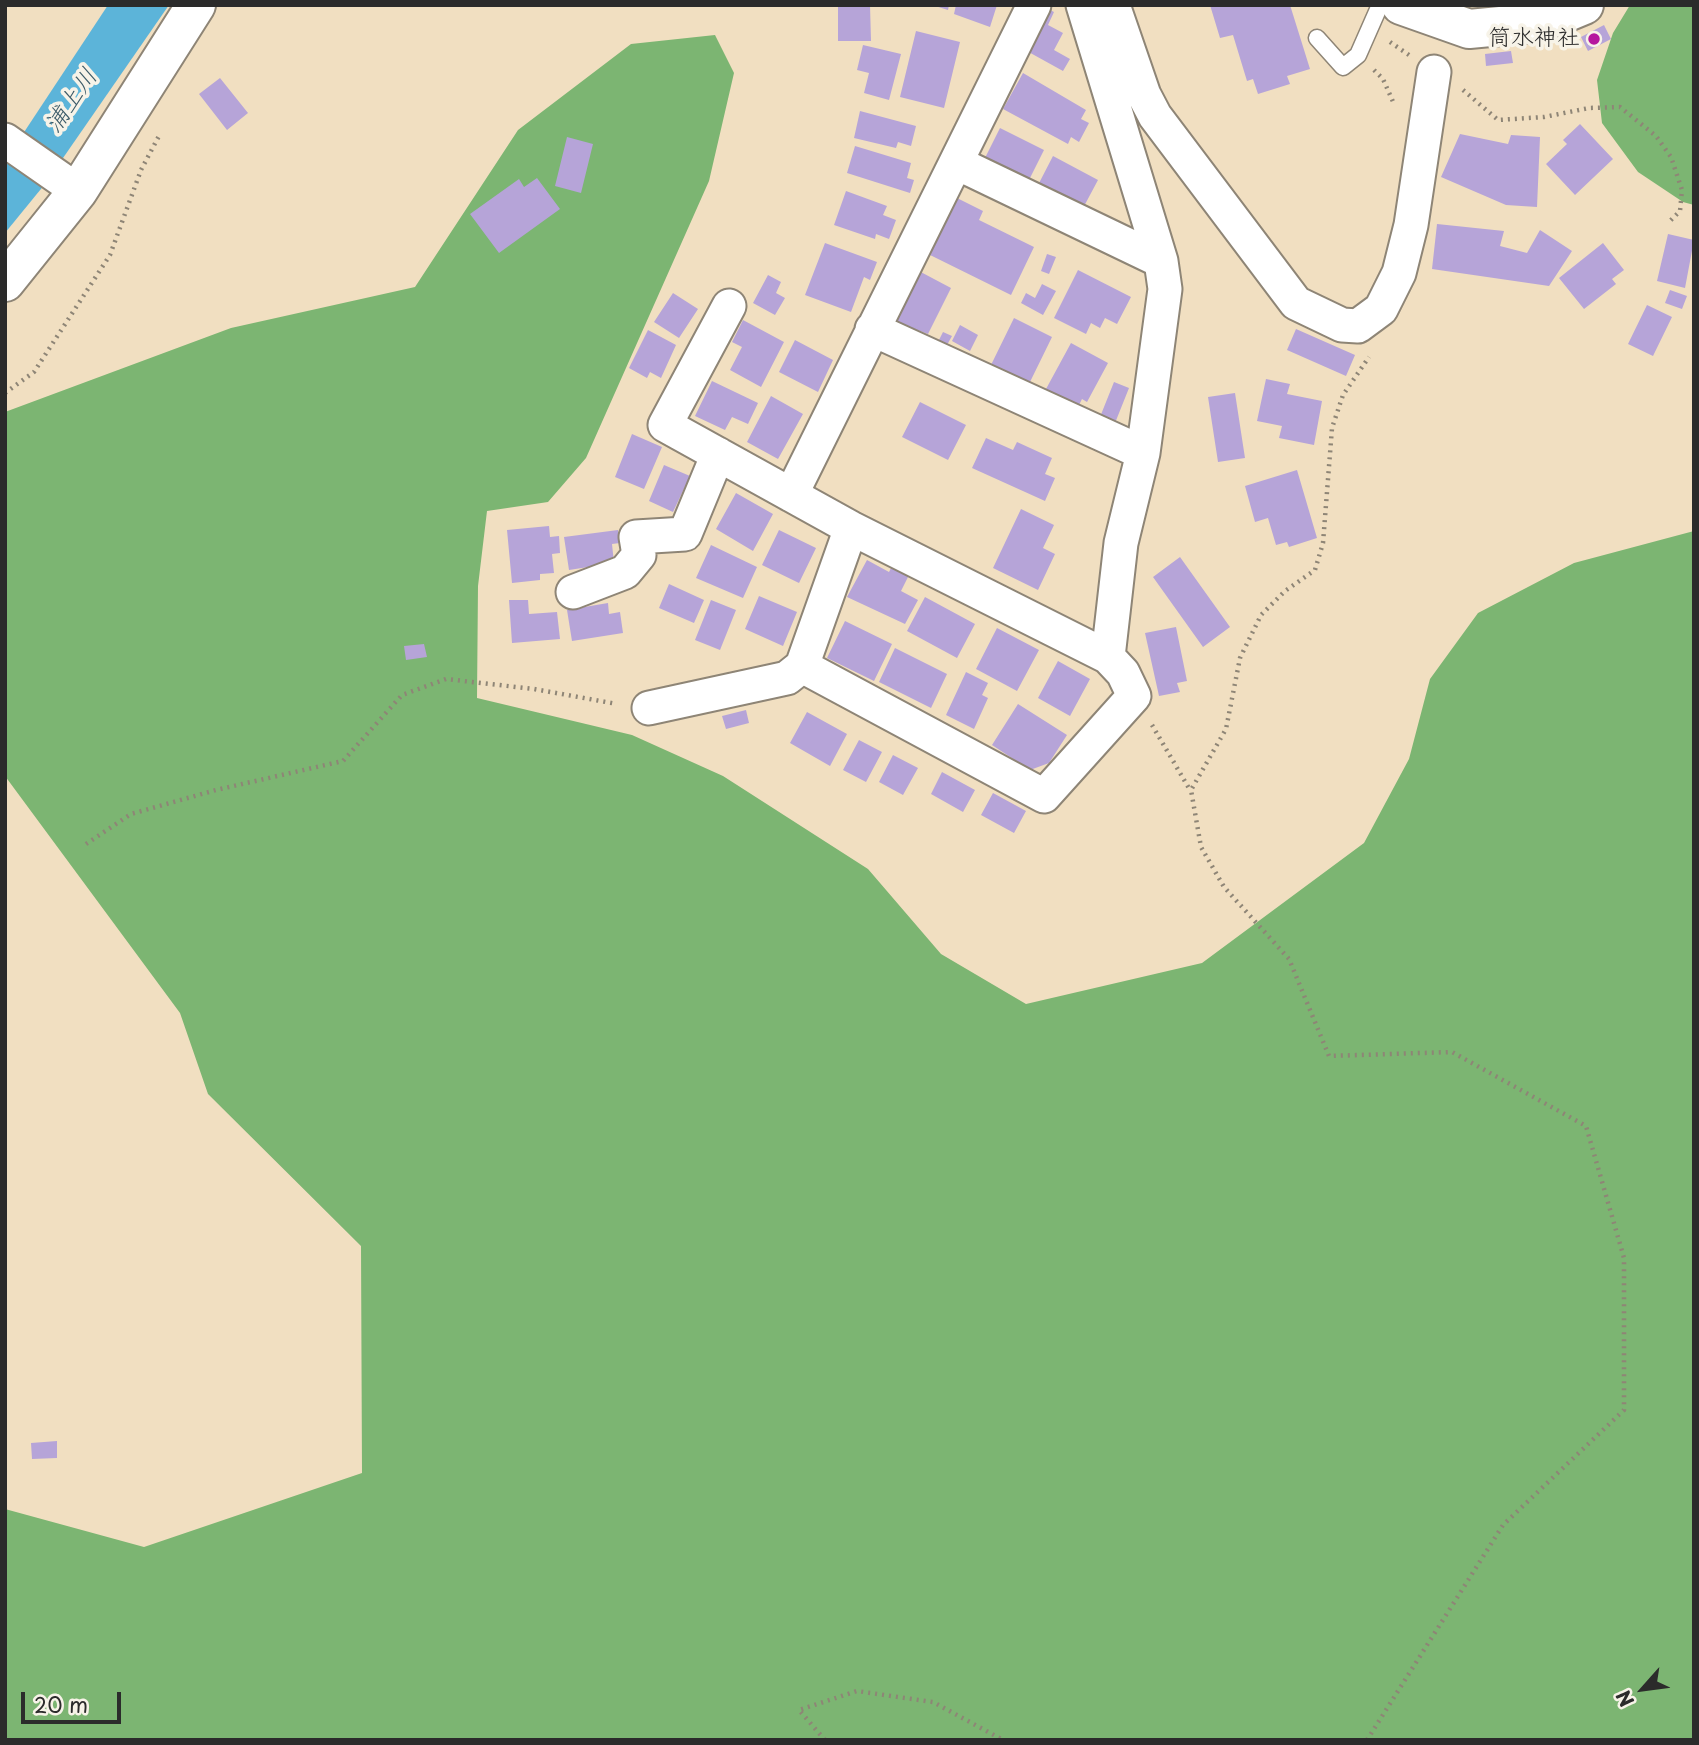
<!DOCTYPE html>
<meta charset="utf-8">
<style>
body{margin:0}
#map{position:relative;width:1699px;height:1745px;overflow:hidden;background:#f1dfc1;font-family:"Playpen Sans",sans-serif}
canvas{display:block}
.frame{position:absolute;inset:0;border:7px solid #2b2b2b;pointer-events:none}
.north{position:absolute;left:1608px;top:1654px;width:70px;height:70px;-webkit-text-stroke:5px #f7f3e8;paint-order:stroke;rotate:242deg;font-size:19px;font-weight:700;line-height:28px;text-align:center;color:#2b2b2b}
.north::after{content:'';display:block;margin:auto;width:24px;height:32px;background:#2b2b2b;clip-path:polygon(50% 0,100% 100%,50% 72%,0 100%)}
.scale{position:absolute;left:21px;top:1692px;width:100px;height:32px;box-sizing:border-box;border:4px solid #2b2b2b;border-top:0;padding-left:9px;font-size:21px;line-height:24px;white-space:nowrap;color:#2b2b2b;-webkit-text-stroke:5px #f7f3e8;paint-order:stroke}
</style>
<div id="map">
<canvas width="1699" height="1745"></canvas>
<div class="frame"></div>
<div class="north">N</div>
<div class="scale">20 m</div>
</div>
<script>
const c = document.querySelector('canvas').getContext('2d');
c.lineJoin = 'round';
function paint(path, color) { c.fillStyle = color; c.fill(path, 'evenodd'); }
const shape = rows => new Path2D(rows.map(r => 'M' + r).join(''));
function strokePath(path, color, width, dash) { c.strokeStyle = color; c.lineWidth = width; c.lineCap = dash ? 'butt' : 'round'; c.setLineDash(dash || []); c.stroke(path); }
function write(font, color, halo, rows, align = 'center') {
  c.font = font + ' "Playpen Sans","Klee One",sans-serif'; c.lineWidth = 7; c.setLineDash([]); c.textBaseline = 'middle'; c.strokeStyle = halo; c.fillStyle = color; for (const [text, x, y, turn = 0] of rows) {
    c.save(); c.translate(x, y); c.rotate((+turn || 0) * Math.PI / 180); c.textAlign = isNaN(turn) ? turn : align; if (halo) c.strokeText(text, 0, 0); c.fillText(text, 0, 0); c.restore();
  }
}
paint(shape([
 [1630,5,1694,5,1694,205,1683,202,1638,172,1602,123,1597,80,1613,33],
 [715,35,734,73,709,181,586,458,548,502,487,511,478,586,477,698,632,735,723,776,868,869,941,954,1026,1004,1202,963,1364,843,1409,759,1430,679,1478,613,1574,563,1694,531,1694,1740,5,1740,5,1509,144,1547,362,1473,361,1246,208,1094,180,1013,5,776,5,412,231,328,415,287,518,130,631,44]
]), '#7cb572');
paint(shape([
 [108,5,169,5,45,184,5,233,5,161]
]), '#5cb4d9');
paint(shape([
 [838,5,870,5,871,41,838,41],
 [932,5,949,5,948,10],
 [956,5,997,5,990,27,954,14],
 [1210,5,1290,5,1310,69,1287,76,1290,84,1258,94,1253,79,1247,81,1233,35,1220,38],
 [1048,9,1054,12,1048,25,1063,33,1054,50,1070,59,1063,71,1025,50],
 [1604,25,1611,39,1588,51,1581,37],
 [916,31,960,42,944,108,900,97],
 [863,45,901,54,889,100,864,93,869,73,857,70],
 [1511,51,1513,63,1486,66,1485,54],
 [1023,73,1086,110,1081,119,1089,123,1079,142,1071,137,1068,144,1003,109],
 [220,78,248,113,227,130,199,94],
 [860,111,916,126,911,146,898,142,896,148,854,138],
 [1580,124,1613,159,1575,195,1546,164,1567,144,1563,140],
 [1000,128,1044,150,1028,182,984,160],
 [1460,134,1508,144,1511,135,1540,137,1537,207,1506,205,1441,177],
 [567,137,593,144,581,193,555,186],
 [855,146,911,163,907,178,914,180,910,193,847,173],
 [1053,156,1098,180,1082,210,1037,187],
 [537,178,560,209,499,253,470,214,519,179,524,187],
 [846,191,887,206,883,215,896,220,889,239,876,234,875,239,834,225],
 [953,196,983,211,979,220,1034,247,1011,295,926,253],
 [1437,224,1504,231,1500,246,1527,253,1540,230,1572,251,1549,286,1432,269],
 [1668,234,1694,240,1685,288,1657,281],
 [825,243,877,262,870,280,864,277,851,312,805,295],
 [1603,243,1624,270,1612,279,1616,284,1584,309,1559,278],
 [1047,254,1056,257,1049,274,1041,271],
 [917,270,951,288,928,334,891,320],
 [1078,270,1131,297,1117,324,1105,318,1100,328,1091,323,1086,334,1054,318],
 [768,275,781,282,776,293,785,298,775,315,753,303],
 [1042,284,1056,291,1043,315,1021,303,1026,293,1035,298],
 [1670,290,1687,296,1682,309,1665,303],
 [673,293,698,309,679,338,654,322],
 [1647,305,1672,317,1653,356,1628,344],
 [1014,318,1052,337,1029,384,991,365],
 [743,320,784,342,761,387,730,370,742,347,732,342],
 [960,325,978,335,970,351,952,341],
 [1296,329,1355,355,1346,376,1287,350],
 [648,330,676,345,661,378,650,372,647,378,629,368],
 [943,332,952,336,947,345,939,340],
 [795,340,833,360,818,392,779,372],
 [1071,343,1108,363,1087,402,1082,399,1078,407,1046,389],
 [1266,379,1290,384,1287,394,1322,401,1314,445,1279,438,1282,426,1257,421],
 [712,381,758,403,748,424,732,417,725,430,695,416],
 [1114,382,1129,388,1115,423,1100,417],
 [1235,393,1245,458,1218,462,1208,397],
 [771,396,803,414,778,459,747,442],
 [920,402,966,425,948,460,902,437],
 [632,434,662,447,644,489,615,477],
 [986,438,1013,450,1017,442,1052,458,1045,474,1055,478,1045,501,972,468],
 [664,465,690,476,673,512,649,501],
 [1297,470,1317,538,1289,547,1287,542,1276,545,1268,518,1255,522,1245,486],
 [736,493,773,514,753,551,716,529],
 [1021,509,1054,525,1043,548,1055,554,1038,590,993,568],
 [549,526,550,537,559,536,560,553,552,554,554,573,540,574,540,580,512,583,507,530],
 [618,530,620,543,612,544,614,563,569,570,564,537],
 [779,530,816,548,799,583,762,565],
 [711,545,757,567,743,598,696,578],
 [1180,557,1230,627,1203,647,1153,577],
 [867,560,889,572,892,566,909,575,901,591,918,600,905,624,847,597],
 [669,584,704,600,694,623,659,608],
 [759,596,797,612,783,646,745,629],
 [925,597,975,624,957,658,907,631],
 [509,600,528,600,529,614,557,612,560,639,512,643],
 [711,600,736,610,720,650,695,640],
 [608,603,609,614,620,612,623,633,572,641,567,610],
 [845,621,892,644,874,681,827,658],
 [1176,627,1187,681,1177,683,1180,692,1159,696,1145,633],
 [997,628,1039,650,1017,691,976,669],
 [424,644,427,657,406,660,404,646],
 [895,648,947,674,931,708,879,682],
 [1058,661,1090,679,1070,716,1038,698],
 [966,672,988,683,982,695,988,698,974,729,946,715],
 [1018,704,1067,735,1049,763,1030,770,992,745],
 [746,710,749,723,726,729,722,716],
 [807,712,847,734,830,766,790,743],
 [859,740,882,752,866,782,843,770],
 [893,755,918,768,903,795,879,782],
 [942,772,975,790,963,812,931,794],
 [993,793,1026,811,1014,833,981,815],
 [57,1441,57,1458,32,1459,31,1443]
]), '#b6a4d8');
const service = shape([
 [1317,38,1343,67,1358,55,1380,5]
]);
const minor = shape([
 [1083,5,1161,261,1165,289,1143,453,1121,543,1108,657],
 [1113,5,1144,95,1155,116,1296,303,1342,325,1358,326,1381,309,1399,273,1411,225,1434,72],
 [5,140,78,191],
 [957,163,1161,261],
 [729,306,665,425,851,528,1108,657,1123,673,1134,696,1044,796,802,666,851,528],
 [872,329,1143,453],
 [791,495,1034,5],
 [573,592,625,572,639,555,636,537,685,534,718,454],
 [649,708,787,678,802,666]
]);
const tertiary = shape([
 [1401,5,1469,29,1543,22,1584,5],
 [5,282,78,191,196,5]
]);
strokePath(service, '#8e8576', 19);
strokePath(minor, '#8e8576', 37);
strokePath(tertiary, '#8e8576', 42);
strokePath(shape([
 [1390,42,1409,55],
 [1374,70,1383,79,1394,104],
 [1463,90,1498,120,1544,117,1589,108,1620,107,1656,136,1671,157,1682,190,1680,211,1668,223],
 [5,393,34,372,110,255,141,170,160,134],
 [1152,725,1190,790],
 [86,844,131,814,216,790,343,761,402,695,446,679,534,689,617,704],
 [825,1740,799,1710,857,1691,933,1702,1003,1740],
 [1367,1740,1503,1525,1624,1410,1624,1258,1586,1126,1452,1052,1329,1056,1289,959,1224,887,1201,847,1191,790,1226,729,1240,658,1261,615,1285,591,1315,570,1323,543,1332,428,1343,395,1369,357]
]), '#8e8576', 4.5, [2, 5]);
strokePath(service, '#fff', 16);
strokePath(minor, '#fff', 33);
strokePath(tertiary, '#fff', 38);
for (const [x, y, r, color] of [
 [1594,39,7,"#b5179e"]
]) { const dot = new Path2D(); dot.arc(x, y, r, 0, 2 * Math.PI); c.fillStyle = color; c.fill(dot); strokePath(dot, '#f7f3e8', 2.5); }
write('23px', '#2b2b2b', '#f7f3e8', [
 ["筒水神社",1580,39]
], 'right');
write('italic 24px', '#3c5b68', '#f7f3e8', [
 ["浦上川",72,101,-55]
]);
</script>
